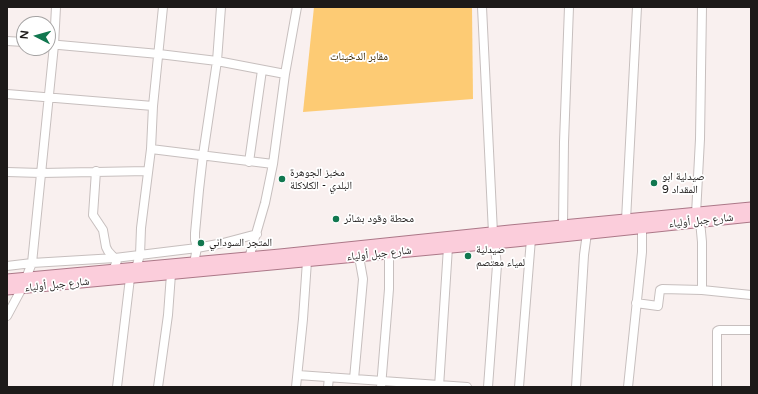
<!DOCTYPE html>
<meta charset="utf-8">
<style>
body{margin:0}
#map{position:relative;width:758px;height:394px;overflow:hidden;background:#f9f0ef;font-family:"Varela Round",sans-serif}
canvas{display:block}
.frame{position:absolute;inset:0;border:8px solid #1d1a19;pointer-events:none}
.north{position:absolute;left:16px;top:16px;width:40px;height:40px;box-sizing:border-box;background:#fff;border:1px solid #a5a3a3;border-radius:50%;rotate:276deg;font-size:11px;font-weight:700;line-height:16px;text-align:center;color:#1d1a19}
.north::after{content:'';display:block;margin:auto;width:14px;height:18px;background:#11774f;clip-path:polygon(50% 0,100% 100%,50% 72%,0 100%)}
</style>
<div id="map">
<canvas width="758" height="394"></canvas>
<div class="frame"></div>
<div class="north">N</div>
</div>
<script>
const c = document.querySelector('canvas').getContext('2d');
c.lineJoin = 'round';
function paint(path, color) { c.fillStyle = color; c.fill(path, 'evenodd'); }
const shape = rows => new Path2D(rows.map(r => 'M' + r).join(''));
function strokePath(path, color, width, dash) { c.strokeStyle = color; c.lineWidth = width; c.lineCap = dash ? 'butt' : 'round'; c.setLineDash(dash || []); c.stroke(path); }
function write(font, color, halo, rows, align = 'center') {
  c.font = font + ' "Varela Round","Noto Naskh Arabic",sans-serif'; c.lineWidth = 3.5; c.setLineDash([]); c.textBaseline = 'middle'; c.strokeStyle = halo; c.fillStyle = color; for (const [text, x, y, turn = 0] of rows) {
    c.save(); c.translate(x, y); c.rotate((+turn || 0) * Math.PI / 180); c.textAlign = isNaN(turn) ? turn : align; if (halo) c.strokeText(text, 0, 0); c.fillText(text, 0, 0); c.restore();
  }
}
paint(shape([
 [314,7,472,7,473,99,303,112]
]), '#fdcb74');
const minor = shape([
 [482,7,493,233,497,265,488,387],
 [7,41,24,42],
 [48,44,159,54,217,61,285,74],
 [7,94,153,106],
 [151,149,273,164],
 [249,162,262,70],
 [96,171,93,215,103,230,106,247,108,251,117,261,113,270],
 [7,172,41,173,148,171],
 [696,214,700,139,702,7],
 [626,220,637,7],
 [700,221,702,242,702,290],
 [563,226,564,142,569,7],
 [249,261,249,258,265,203,273,164,285,74,297,7],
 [194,263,197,248,195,240,195,233,199,190,203,155,217,61,221,7],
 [7,266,32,263,115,258,197,248,223,243,257,234],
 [136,268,140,255,141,228,151,149,153,106,163,7],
 [26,278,32,263,54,45,56,7],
 [636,303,658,306,660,290,662,289,702,290,751,295],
 [7,316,22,288],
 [298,375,467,387],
 [354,379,363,279,358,251],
 [117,387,130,278],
 [158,387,168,315,171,274],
 [296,387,303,319,307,261],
 [328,387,329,377],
 [381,387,389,289,389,253],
 [439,387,448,247],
 [519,387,531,239],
 [576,387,584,255,587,233],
 [628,387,642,252,642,228],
 [717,387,717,331,719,330,751,330]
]);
const major = shape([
 [7,280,280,255,510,231,751,208],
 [7,289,515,241,751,216]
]);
strokePath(minor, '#c7bfbe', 10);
strokePath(major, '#ac7888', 13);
strokePath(minor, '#fff', 8);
strokePath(major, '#fbcddb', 11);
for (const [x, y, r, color] of [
 [282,179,4,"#11774f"],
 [654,183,4,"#11774f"],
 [336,219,4,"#11774f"],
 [201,243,4,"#11774f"],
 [468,256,4,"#11774f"]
]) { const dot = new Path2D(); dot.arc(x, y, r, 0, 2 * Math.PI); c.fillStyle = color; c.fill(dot); strokePath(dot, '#fff', 1.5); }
write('11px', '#3c2700', '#fff', [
 ["مقابر الدخينات",359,57]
]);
write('11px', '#1d1a19', '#fff', [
 ["مخبز الجوهرة",290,173],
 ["البلدي - الكلاكلة",290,186],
 ["صيدلية ابو",662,177],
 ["المقداد 9",662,190],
 ["محطة وقود بشائر",344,219],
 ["المتجر السوداني",209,243],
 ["صيدلية",476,250],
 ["لمياء معتصم",476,263]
], 'left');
write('11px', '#1d1a19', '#fff', [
 ["شارع جبل أولياء",701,221,-6],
 ["شارع جبل أولياء",379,254,-6],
 ["شارع جبل أولياء",57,285,-6]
]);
</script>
